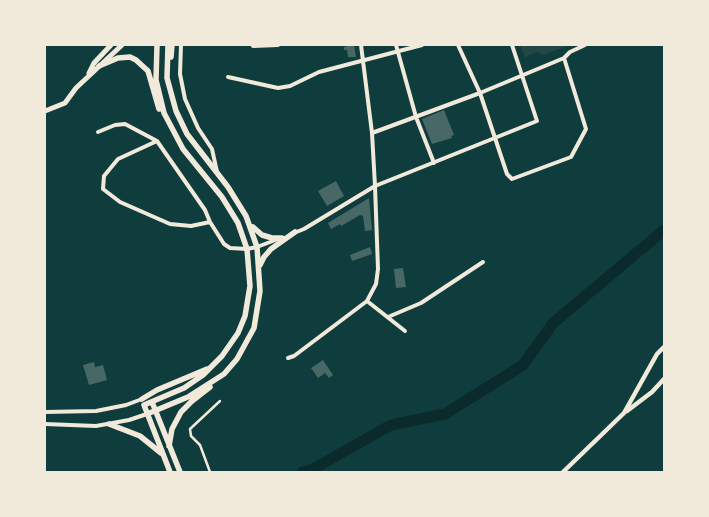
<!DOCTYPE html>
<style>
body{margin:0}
#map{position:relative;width:709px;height:517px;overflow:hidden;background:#0f3d3e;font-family:"Source Sans 3",sans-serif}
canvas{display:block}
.frame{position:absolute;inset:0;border:46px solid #f1e9da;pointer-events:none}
</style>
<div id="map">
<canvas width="709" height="517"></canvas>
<div class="frame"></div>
</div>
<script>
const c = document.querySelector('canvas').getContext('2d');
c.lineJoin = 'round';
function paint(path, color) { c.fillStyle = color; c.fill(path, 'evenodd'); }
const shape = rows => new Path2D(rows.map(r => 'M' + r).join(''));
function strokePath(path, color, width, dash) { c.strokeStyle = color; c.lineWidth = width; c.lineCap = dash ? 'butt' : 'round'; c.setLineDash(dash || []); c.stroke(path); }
paint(shape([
 [520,45,570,45,543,55,537,52,525,57]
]), '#244646');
strokePath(shape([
 [302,472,311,470,391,425,445,414,523,365,553,323,664,230]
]), '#0a2a2b', 11);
paint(shape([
 [346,45,354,45,356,57,348,57,347,50,344,50,344,47,346,47],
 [444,110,454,135,451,136,452,138,432,144,422,119],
 [336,181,344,196,327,206,318,191],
 [369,198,372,230,365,231,363,216,360,215,341,226,340,224,331,229,328,223],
 [370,247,372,254,352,261,350,255],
 [403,268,406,287,396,288,394,269],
 [323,360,333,375,329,378,325,373,318,378,311,368],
 [94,362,95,367,103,365,107,380,89,385,83,365]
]), '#486865');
strokePath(shape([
 [210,472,200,445,191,436,190,429,220,401]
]), '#f1e9da', 2.5);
strokePath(shape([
 [181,45,180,74,185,99,198,128,212,149,217,172],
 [396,45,416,117,434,163],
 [458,45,480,93,507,174,512,179,571,157,586,129,564,58],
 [253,46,278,45],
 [228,77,278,88,290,86,319,72,422,45],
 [98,132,115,125,125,124,157,141,205,210,210,222,224,244,230,248,247,249,257,247,278,239],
 [372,133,480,93,564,58,570,52,585,45],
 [157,141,118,159,104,176,103,189,120,202,170,224,191,226,210,222],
 [294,233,304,229,375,186,537,121,512,45],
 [367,301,405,331],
 [388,317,421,303,483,262],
 [288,358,294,356,367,301,376,284,378,269,375,186,372,133,361,45],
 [45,412,96,411,126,405,142,399],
 [45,424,96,426,129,420,147,414]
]), '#f1e9da', 4);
strokePath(shape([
 [627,411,652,392,664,379],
 [563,472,624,413,657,354,664,347]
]), '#f1e9da', 4.5);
strokePath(shape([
 [89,73,94,63,111,45],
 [45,111,65,103,76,88,122,45]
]), '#f1e9da', 5);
strokePath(shape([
 [157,45,156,80,164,113,183,149,222,197,238,223,247,249,250,286,245,316,238,333,222,356,203,375,184,388,144,405,170,472],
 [171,57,172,45],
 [99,66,118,58,130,57,136,60,148,71,159,109],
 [253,227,262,235,272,238,282,238],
 [260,265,264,257,271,249,295,232],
 [142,399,157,390,207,369],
 [152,402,180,472],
 [147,414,188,397,224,374,237,359,254,328,260,291,257,247,246,216,228,187,187,134,176,111,167,78,168,45],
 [109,424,140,436,161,453],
 [169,446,172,429,181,412,192,401,210,387]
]), '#f1e9da', 5.5);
</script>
